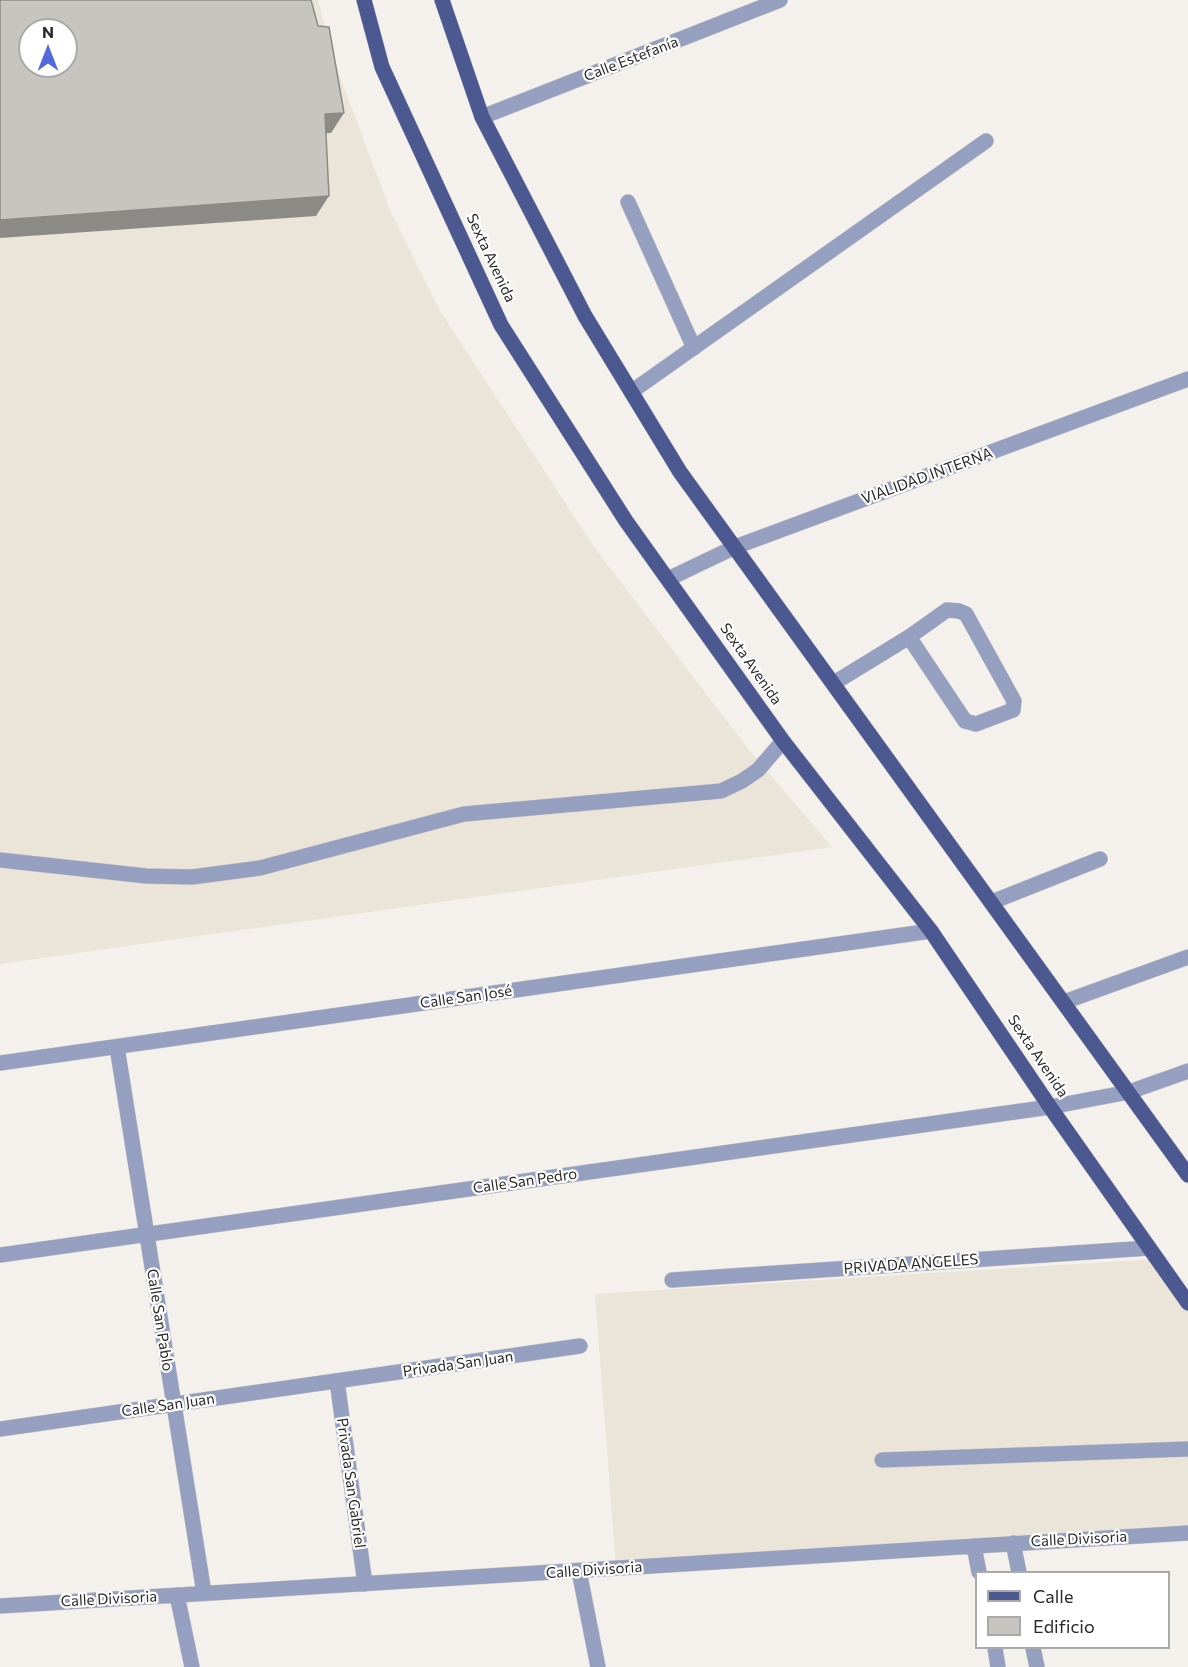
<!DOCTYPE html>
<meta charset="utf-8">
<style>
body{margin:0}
#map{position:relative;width:1188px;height:1667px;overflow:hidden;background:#f4f1ec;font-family:Commissioner,sans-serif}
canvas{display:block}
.legend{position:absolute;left:975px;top:1571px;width:195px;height:78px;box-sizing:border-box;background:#fff;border:2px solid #aaaaa9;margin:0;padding:8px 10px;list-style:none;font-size:18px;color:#2b2a28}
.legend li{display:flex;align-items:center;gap:12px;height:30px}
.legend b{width:30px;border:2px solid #aaaaa9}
.north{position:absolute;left:18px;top:18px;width:60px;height:60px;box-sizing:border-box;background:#fff;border:2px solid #aaaaa9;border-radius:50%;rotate:0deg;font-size:16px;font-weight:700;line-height:24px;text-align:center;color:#2b2a28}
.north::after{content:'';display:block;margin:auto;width:21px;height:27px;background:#536adf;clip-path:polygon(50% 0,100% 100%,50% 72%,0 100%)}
</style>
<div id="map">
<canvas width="1188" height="1667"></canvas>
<ul class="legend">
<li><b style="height:8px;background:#4b5990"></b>Calle</li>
<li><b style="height:16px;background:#c7c5c0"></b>Edificio</li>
</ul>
<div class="north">N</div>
</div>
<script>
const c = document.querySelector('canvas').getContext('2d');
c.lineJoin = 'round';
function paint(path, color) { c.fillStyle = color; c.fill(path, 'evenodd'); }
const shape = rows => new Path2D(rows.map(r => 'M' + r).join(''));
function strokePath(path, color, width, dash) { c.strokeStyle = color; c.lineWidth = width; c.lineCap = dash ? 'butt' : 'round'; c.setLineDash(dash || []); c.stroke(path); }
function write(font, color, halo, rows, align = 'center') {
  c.font = font + ' Commissioner,sans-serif'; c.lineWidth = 4.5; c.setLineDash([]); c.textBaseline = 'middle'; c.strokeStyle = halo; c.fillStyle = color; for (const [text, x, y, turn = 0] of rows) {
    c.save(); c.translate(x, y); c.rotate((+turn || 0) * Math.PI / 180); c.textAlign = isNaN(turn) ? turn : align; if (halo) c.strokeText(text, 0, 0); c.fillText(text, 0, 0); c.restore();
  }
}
paint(shape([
 [0,0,318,0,336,66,390,210,440,311,594,547,749,750,832,847,0,964],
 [30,30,66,30,66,66,30,66],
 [1157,1259,1188,1303,1188,1533,616,1568,595,1294]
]), '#eae5d8');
const minor = shape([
 [482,117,780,0],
 [628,202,694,348],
 [631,392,986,141],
 [668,579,735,547,1188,379],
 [834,683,909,637,947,610,959,611,966,614,1014,701,1013,710,976,724,965,721,909,637],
 [0,860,146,876,192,877,260,868,464,814,721,791,742,781,758,770,783,741],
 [992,902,1100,859],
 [1064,1002,1188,957],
 [117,1047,204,1593],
 [0,1063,931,931],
 [0,1255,1050,1107,1129,1092,1188,1071],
 [672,1280,1149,1248],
 [337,1381,365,1584],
 [0,1429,580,1346],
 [882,1460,1188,1449],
 [1013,1543,1019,1572],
 [974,1546,979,1572],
 [579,1571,598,1667],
 [177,1595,192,1667],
 [0,1606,1188,1533],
 [995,1648,998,1667],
 [1033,1648,1037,1667]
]);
const major = shape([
 [364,0,382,67,501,325,626,521,783,741,931,931,1050,1107,1188,1303],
 [442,0,482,117,585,316,680,472,1188,1175]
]);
strokePath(minor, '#d0cdc9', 16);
strokePath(major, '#d0cdc9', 16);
strokePath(minor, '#959fbf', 15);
strokePath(major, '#4b5990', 15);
paint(shape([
 [344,113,331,133,312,134,325,114],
 [329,196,316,216,0,238,0,220]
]), '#8b8a86');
const building = shape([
 [0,0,311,0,318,26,329,27,344,113,325,114,329,196,0,220,0,0],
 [30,30,66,30,66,66,30,66,30,30]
]);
paint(building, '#c7c5c0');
strokePath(building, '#8b8a86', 1.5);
write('15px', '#2b2a28', '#fff', [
 ["Calle Estefanía",631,59,-21],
 ["Sexta Avenida",491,258,65],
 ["VIALIDAD INTERNA",927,476,-20],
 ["Sexta Avenida",751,664,55],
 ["Calle San José",466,997,-8],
 ["Sexta Avenida",1038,1056,56],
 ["Calle San Pedro",525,1181,-8],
 ["PRIVADA ANGELES",911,1264,-4],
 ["Calle San Pablo",160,1320,81],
 ["Privada San Juan",458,1364,-8],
 ["Calle San Juan",168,1405,-8],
 ["Privada San Gabriel",351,1483,82],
 ["Calle Divisoria",1079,1539,-3],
 ["Calle Divisoria",594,1570,-4],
 ["Calle Divisoria",109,1599,-3]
]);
</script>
